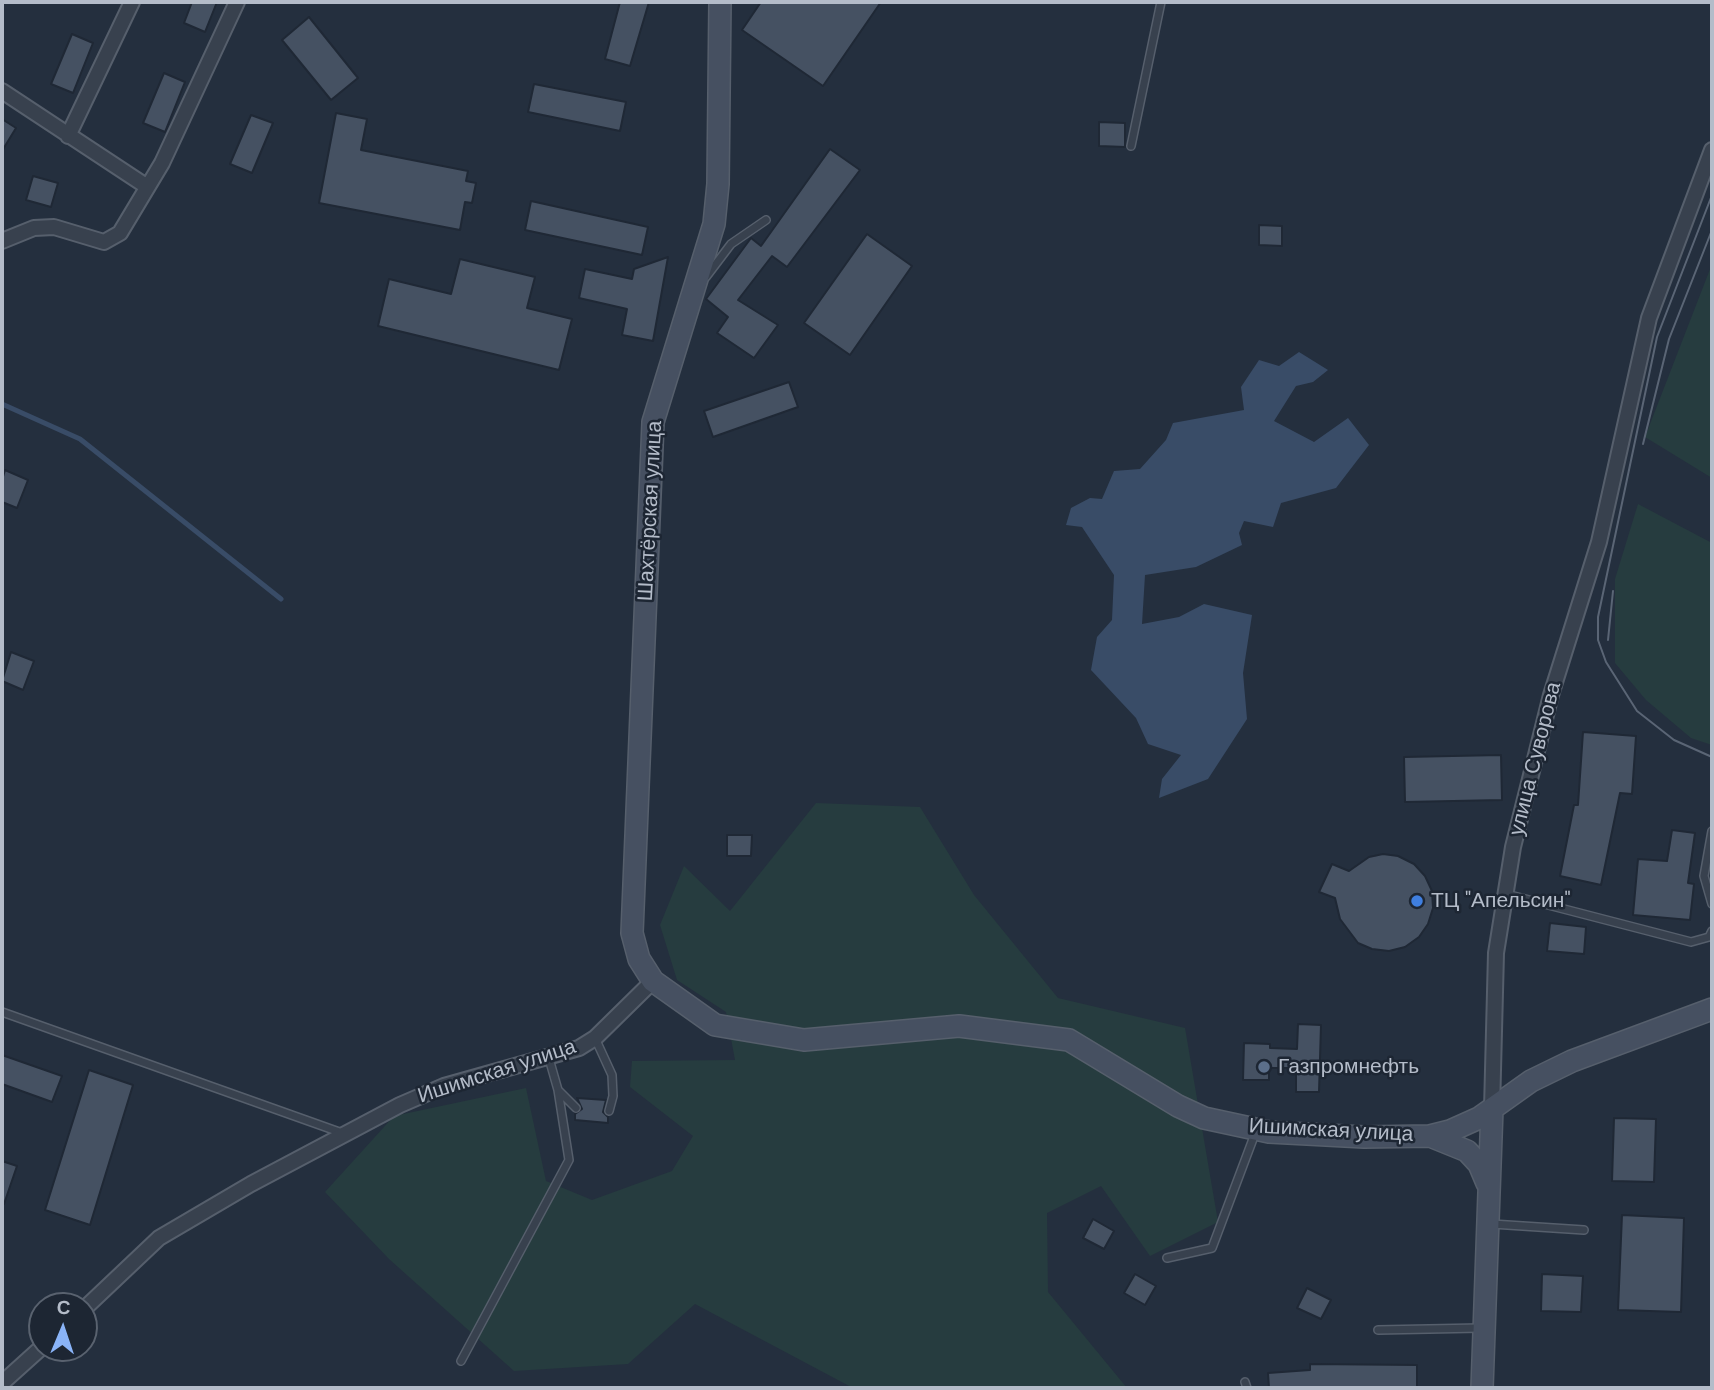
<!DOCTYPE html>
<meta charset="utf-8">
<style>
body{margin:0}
#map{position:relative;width:1714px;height:1390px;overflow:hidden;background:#242f3e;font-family:"DM Sans",sans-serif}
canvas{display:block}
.frame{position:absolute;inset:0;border:4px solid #b4bcc9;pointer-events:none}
.north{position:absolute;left:28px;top:1292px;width:70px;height:70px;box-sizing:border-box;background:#1d2633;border:2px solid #59626f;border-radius:50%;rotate:2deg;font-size:19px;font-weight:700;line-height:28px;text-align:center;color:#b4bcc9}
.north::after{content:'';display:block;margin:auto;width:24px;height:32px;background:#8ab4f8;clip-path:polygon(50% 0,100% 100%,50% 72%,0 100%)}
</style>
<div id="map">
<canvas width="1714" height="1390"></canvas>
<div class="frame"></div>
<div class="north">С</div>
</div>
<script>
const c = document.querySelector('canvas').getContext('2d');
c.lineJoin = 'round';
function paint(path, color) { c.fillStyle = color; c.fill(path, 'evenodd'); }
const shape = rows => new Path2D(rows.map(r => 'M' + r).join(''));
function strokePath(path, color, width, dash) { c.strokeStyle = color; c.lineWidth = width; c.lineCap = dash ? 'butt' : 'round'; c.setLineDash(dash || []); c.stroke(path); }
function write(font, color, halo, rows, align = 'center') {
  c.font = font + ' "DM Sans",sans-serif'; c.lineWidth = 5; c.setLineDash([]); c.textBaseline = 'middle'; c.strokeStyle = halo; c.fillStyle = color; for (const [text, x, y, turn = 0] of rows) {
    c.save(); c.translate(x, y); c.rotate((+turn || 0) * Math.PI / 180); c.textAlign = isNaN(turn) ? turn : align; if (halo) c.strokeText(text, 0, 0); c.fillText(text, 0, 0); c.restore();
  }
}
paint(shape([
 [1712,264,1712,478,1645,437],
 [1638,504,1712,543,1712,745,1691,738,1646,700,1615,663,1615,579],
 [816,803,920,807,974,895,1058,998,1185,1028,1218,1222,1150,1256,1101,1186,1047,1213,1048,1292,1127,1388,853,1388,695,1304,628,1364,514,1371,389,1259,325,1192,394,1116,526,1088,546,1181,592,1200,672,1171,693,1136,630,1087,632,1061,735,1060,726,1012,677,980,660,925,684,866,730,911]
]), '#263c3f');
paint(shape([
 [1299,352,1328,370,1313,382,1296,386,1274,421,1314,442,1348,418,1369,445,1336,488,1281,503,1273,527,1244,521,1239,533,1242,545,1196,567,1145,575,1142,624,1179,617,1204,604,1252,615,1243,673,1247,719,1208,779,1159,798,1162,779,1181,755,1148,744,1136,718,1091,670,1097,637,1112,620,1114,575,1082,527,1066,525,1071,508,1090,498,1102,499,1114,471,1140,469,1166,440,1173,423,1244,410,1241,387,1259,360,1279,366]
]), '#394c67');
strokePath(shape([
 [2,404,80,439,281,599]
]), '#394c67', 5);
const building = shape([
 [192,2,217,2,205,32,184,23,192,2],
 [620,2,649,2,630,66,605,59,620,2],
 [761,2,881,2,823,86,742,30,761,2],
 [309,17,358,78,331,100,282,40,309,17],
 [72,34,93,43,73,93,51,84,72,34],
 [164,73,185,82,165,132,143,123,164,73],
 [534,84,626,102,620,131,528,112,534,84],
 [336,113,367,119,361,150,468,171,466,181,476,183,472,203,465,202,460,230,319,203,336,113],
 [251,115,273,123,252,173,230,164,251,115],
 [2,119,16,128,2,151,2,119],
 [1099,122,1125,123,1125,147,1099,146,1099,122],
 [830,149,860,170,787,267,772,256,738,300,778,325,754,358,717,333,728,317,706,299,751,238,761,246,830,149],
 [33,176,58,183,51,207,26,200,33,176],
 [531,201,648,227,642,255,525,230,531,201],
 [1259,225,1282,226,1282,246,1259,245,1259,225],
 [867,234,912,266,850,355,804,323,867,234],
 [668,257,653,341,622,335,627,309,579,298,585,269,632,279,634,269,668,257],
 [460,259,535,277,527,308,572,319,559,370,378,326,389,279,451,294,460,259],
 [789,382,798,407,713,437,704,411,789,382],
 [5,470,28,480,17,508,2,502,2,480,5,470],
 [11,652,34,661,23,690,2,681,11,652],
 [1583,732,1636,736,1632,794,1620,793,1601,885,1560,876,1574,805,1578,805,1583,732],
 [1501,755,1502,800,1405,802,1404,757,1501,755],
 [1672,830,1695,833,1688,883,1694,884,1690,920,1633,915,1638,859,1667,861,1672,830],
 [727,835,752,835,751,856,727,856,727,835],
 [1383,854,1398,856,1414,864,1425,876,1432,891,1433,908,1428,924,1419,937,1405,947,1389,951,1372,949,1358,943,1340,919,1335,898,1319,892,1332,864,1349,871,1369,857,1383,854],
 [1550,923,1586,927,1584,954,1547,951,1550,923],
 [1298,1024,1321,1025,1319,1092,1296,1092,1296,1068,1269,1068,1269,1080,1243,1080,1244,1043,1270,1044,1270,1048,1297,1049,1298,1024],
 [2,1055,62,1076,52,1102,2,1084,2,1055],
 [89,1070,133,1085,90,1225,45,1210,89,1070],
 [577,1098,606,1100,603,1112,608,1117,608,1123,575,1120,575,1114,582,1109,577,1098],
 [1614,1118,1656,1119,1654,1182,1612,1181,1614,1118],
 [2,1161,17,1166,4,1204,2,1203,2,1161],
 [1622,1215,1684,1218,1681,1312,1618,1310,1622,1215],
 [1093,1219,1114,1231,1104,1249,1083,1238,1093,1219],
 [1135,1274,1156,1286,1145,1305,1124,1293,1135,1274],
 [1542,1274,1583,1276,1581,1312,1541,1311,1542,1274],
 [1307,1288,1331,1300,1321,1319,1297,1308,1307,1288],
 [1310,1364,1417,1365,1417,1388,1269,1388,1268,1373,1310,1370,1310,1364]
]);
paint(building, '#455162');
strokePath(building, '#1f2835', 2);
const lane = shape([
 [1131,146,1161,2],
 [706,277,731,244,766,220],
 [1712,831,1704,876,1712,904],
 [1506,894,1691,942,1709,937,1712,931],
 [2,1012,345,1134],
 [595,1038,612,1075,613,1096,609,1111],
 [548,1055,558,1090,576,1108],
 [1492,1224,1584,1230],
 [1167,1258,1212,1248,1256,1131],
 [1378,1330,1480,1328],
 [461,1361,569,1160,558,1090],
 [1245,1382,1247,1388]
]);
const street = shape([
 [2,91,146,186],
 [68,136,132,2],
 [2,241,34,228,54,227,104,242,120,233,162,163,237,2],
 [1492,1109,1496,953,1513,847,1551,695,1599,542,1649,318,1712,150],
 [84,1309,159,1238,251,1184,400,1105,444,1086,579,1048,595,1038,653,981],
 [2,1383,42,1347]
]);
const secondary = shape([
 [720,2,718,184,714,224,653,422,632,933,639,959,653,981,715,1025,804,1040,959,1026,1069,1040,1178,1106,1204,1118,1269,1132,1364,1137,1430,1136,1450,1131,1479,1118,1531,1081,1572,1061,1712,1009],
 [1430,1136,1467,1151,1479,1164,1487,1183],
 [1482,1388,1492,1109]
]);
strokePath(lane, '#565f6c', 10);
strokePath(street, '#565f6c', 18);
strokePath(secondary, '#565f6c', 24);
strokePath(lane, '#38414e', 7);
strokePath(street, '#38414e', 14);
strokePath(secondary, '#465061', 21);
strokePath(shape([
 [1712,195,1657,337,1598,617,1598,640,1606,662,1637,711,1674,740,1712,757],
 [1643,444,1669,339,1712,230],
 [1608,640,1613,591]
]), '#5a6575', 2);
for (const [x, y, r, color] of [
 [1417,901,7,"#3f7fe0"],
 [1264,1067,7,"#5c6f8a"]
]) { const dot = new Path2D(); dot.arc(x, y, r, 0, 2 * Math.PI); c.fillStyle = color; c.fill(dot); strokePath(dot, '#1d2633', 2.5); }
write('21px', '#b4bcc9', '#1d2633', [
 ["Шахтёрская улица",651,511,-87],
 ["улица Суворова",1536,759,-76],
 ["Ишимская улица",497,1072,-18],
 ["Ишимская улица",1331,1131,3]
]);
write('21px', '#b4bcc9', '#1d2633', [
 ["ТЦ \"Апельсин\"",1431,901],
 ["Газпромнефть",1278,1067]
], 'left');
</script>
